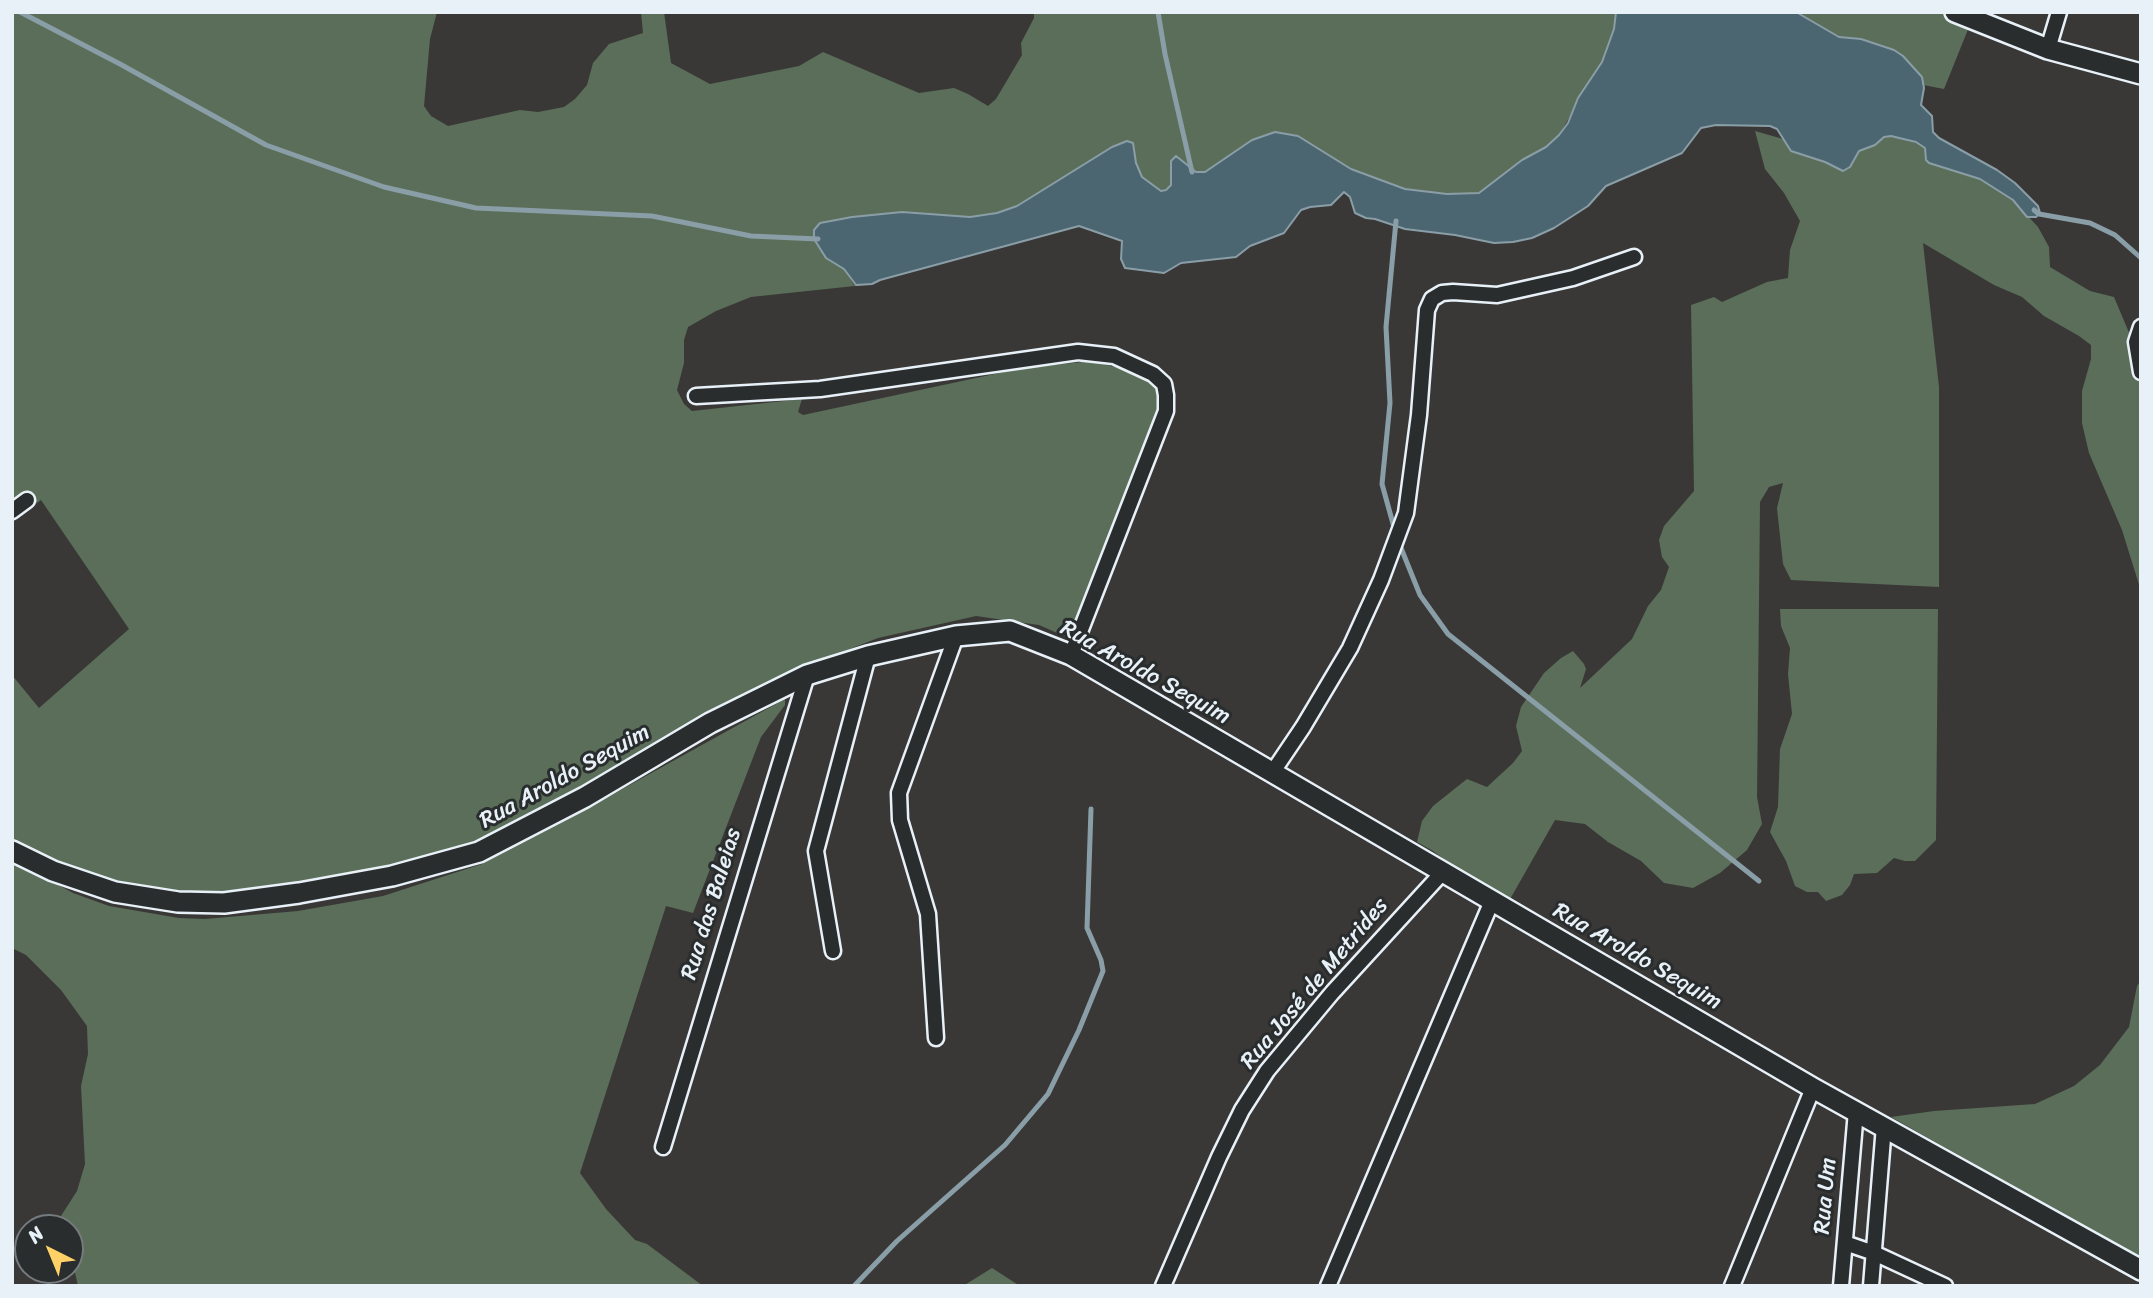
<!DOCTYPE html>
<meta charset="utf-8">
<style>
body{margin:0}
#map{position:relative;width:2153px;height:1298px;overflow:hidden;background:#393837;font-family:Sriracha,sans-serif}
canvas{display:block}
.frame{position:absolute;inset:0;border:14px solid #e8f1f8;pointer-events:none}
.north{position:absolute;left:14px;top:1214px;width:70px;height:70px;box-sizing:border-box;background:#2a2d2e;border:2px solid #767b7f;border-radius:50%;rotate:317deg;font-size:19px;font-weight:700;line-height:28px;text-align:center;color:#e8f1f8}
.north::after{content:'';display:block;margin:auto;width:24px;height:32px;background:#ffd166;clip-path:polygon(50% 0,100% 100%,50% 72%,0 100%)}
</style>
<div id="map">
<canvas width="2153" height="1298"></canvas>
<div class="frame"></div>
<div class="north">N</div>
</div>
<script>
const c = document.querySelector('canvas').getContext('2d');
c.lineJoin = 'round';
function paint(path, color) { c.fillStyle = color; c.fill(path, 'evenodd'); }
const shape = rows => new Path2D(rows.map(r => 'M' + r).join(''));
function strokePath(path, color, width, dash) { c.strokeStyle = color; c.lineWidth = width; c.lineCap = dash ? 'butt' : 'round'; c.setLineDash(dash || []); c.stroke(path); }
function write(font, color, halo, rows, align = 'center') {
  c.font = font + ' Sriracha,sans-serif'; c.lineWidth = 6; c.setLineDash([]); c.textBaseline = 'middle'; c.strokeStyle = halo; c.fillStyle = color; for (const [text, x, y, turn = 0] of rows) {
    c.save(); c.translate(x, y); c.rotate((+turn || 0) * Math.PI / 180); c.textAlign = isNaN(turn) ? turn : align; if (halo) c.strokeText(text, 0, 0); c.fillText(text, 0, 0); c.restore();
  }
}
paint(shape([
 [12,12,437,12,430,39,424,106,431,116,448,126,520,110,538,112,564,107,575,99,587,85,593,63,609,44,643,33,641,12,664,12,671,63,710,84,799,66,823,52,919,93,954,88,968,94,988,106,996,99,1022,55,1021,43,1034,18,1034,12,1616,12,1614,29,1602,62,1559,135,1546,147,1522,160,1479,193,1447,194,1405,189,1351,169,1298,136,1275,132,1252,140,1205,172,1196,172,1176,156,1171,164,1171,185,1163,191,1155,188,1143,179,1136,163,1133,143,1127,141,1112,147,1017,206,997,213,967,217,892,213,838,219,820,223,813,234,824,256,844,269,854,285,864,285,751,297,716,311,688,327,684,340,684,363,677,390,684,404,692,411,802,399,798,412,803,415,1018,369,1091,361,1153,376,1167,399,1071,639,1039,625,976,616,878,638,770,680,511,828,460,849,333,882,241,897,182,896,86,876,12,840,12,675,39,708,129,629,41,500,12,521],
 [1796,12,1955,12,1971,22,1944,89,1923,85,1922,77,1903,56,1894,50,1861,39,1839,37],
 [1755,131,1783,139,1791,151,1825,162,1838,169,1854,161,1859,151,1875,145,1884,137,1891,136,1920,144,1926,149,1926,160,1980,179,2013,200,2038,227,2049,247,2050,267,2090,291,2114,297,2141,361,2141,591,2122,530,2089,453,2082,423,2082,391,2091,359,2091,345,2079,336,2044,316,2022,297,1994,285,1923,243,1939,387,1939,587,1791,580,1783,564,1777,508,1783,483,1769,487,1760,502,1757,797,1762,824,1747,850,1720,873,1693,888,1664,883,1641,861,1608,842,1585,824,1555,820,1509,901,1461,872,1433,851,1417,842,1422,821,1433,806,1467,779,1487,787,1513,763,1522,751,1516,726,1521,707,1544,673,1561,658,1573,651,1584,664,1586,669,1580,688,1632,639,1648,606,1661,590,1669,567,1662,557,1659,540,1664,526,1694,491,1691,305,1714,297,1722,302,1767,282,1788,278,1790,250,1800,221,1784,193,1765,169],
 [1780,609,1938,609,1936,840,1915,861,1905,861,1894,858,1877,873,1854,874,1850,885,1842,895,1826,901,1818,892,1807,892,1795,886,1786,861,1770,832,1778,807,1780,749,1792,714,1788,674,1790,648,1781,626],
 [785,699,785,705,761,737,693,913,666,906,580,1173,606,1209,635,1240,647,1244,703,1286,78,1286,74,1268,70,1268,70,1228,57,1228,59,1219,77,1191,85,1164,81,1086,88,1054,87,1026,61,990,26,955,12,948,12,859,73,893,109,906,179,918,205,919,298,911,383,896,482,864,561,823],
 [2141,980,2141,1258,1891,1117,1934,1111,2035,1104,2074,1086,2100,1065,2129,1027,2137,986],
 [992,1268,1020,1286,963,1286]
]), '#5b6e59');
const water = shape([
 [1616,12,1796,12,1839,37,1861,39,1894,50,1903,56,1922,77,1924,88,1921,105,1932,116,1933,132,1939,138,1997,170,2015,183,2038,206,2040,213,2036,217,2027,217,2013,200,1980,179,1929,163,1926,160,1925,148,1916,142,1891,136,1884,137,1875,145,1859,151,1850,167,1843,171,1825,162,1791,151,1777,129,1770,126,1716,125,1701,128,1682,153,1606,186,1588,206,1554,228,1532,238,1513,242,1494,243,1455,235,1405,229,1375,219,1366,218,1355,213,1350,197,1344,192,1331,205,1310,207,1301,210,1284,233,1250,246,1236,257,1181,263,1164,273,1125,268,1121,259,1122,241,1079,226,880,280,872,284,856,285,844,269,826,258,814,239,814,230,820,223,852,217,902,212,970,217,997,213,1017,206,1112,147,1127,141,1133,143,1136,163,1142,177,1161,191,1166,190,1171,185,1171,161,1176,156,1196,172,1205,172,1252,140,1275,132,1298,136,1351,169,1405,189,1447,194,1479,193,1522,160,1546,147,1559,135,1568,123,1578,98,1602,62,1614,29,1616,12]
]);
paint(water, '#4c6671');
strokePath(water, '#8a9ea7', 2);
strokePath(shape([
 [20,12,120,64,266,145,384,187,476,208,652,216,751,236,818,239],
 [1158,12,1165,54,1192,172],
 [2034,210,2039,214,2090,223,2115,235,2141,258],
 [1395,531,1382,484,1390,403,1386,327,1396,221],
 [1399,543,1420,595,1448,634,1759,881],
 [854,1286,897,1241,1005,1145,1048,1094,1079,1030,1103,971,1101,960,1087,928,1091,809]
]), '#8a9ea7', 5);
const street = shape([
 [2048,49,2059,12],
 [2141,327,2136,342,2141,372],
 [696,396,820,389,1078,352,1114,356,1153,374,1164,384,1166,395,1166,411,1071,655],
 [12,511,27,500],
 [1272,773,1303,727,1350,648,1381,580,1406,513,1419,415,1427,310,1432,299,1442,293,1453,292,1497,295,1573,278,1634,257],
 [833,951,816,851,868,656],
 [936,1038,928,914,900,820,899,793,956,636],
 [663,1147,807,675],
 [1845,1243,1874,1253,1945,1286],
 [1163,1286,1219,1157,1242,1110,1267,1071,1332,993,1442,873],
 [1328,1286,1492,901],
 [1732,1286,1813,1088],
 [1841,1286,1856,1111],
 [1871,1286,1884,1126]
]);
const secondary = shape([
 [1955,12,2048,49,2141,74],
 [12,851,53,871,115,892,178,902,224,903,299,893,392,876,479,852,585,797,710,723,807,675,868,656,956,636,1010,631,1071,655,1813,1088,2141,1270]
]);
strokePath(street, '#e8f1f8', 19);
strokePath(secondary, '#e8f1f8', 24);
strokePath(street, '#2a2d2e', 14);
strokePath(secondary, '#2a2d2e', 19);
write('23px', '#e8f1f8', '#2a2d2e', [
 ["Rua Aroldo Sequim",1145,673,29],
 ["Rua Aroldo Sequim",565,777,-29],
 ["Rua das Baleias",712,904,-73],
 ["Rua Aroldo Sequim",1637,957,30],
 ["Rua José de Metrides",1315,984,-50],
 ["Rua Um",1826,1196,-85]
]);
</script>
